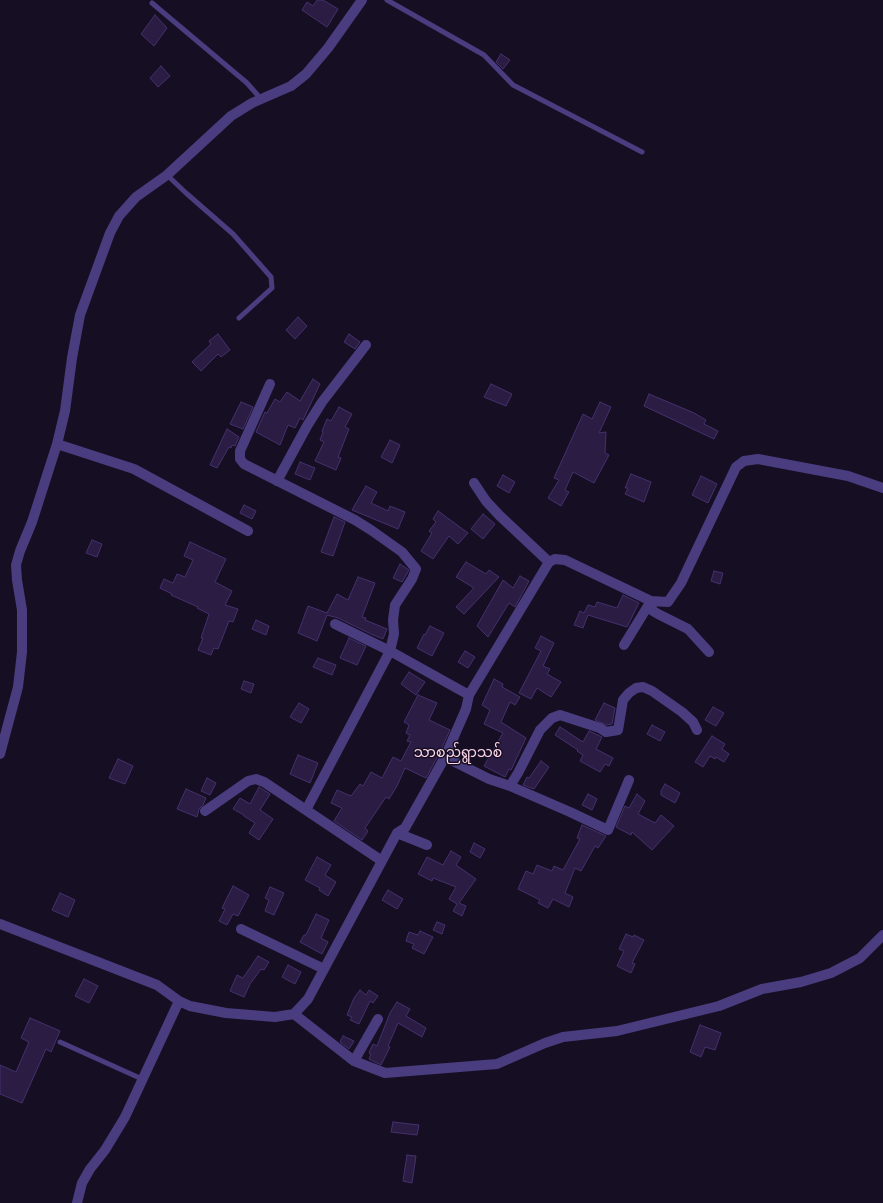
<!DOCTYPE html>
<meta charset="utf-8">
<style>
body{margin:0}
canvas{display:block;background:#160f23}
</style>
<canvas width="883" height="1203"></canvas>
<script>
const c = document.querySelector('canvas').getContext('2d');
c.lineJoin = 'round';
function paint(path, color) { c.fillStyle = color; c.fill(path, 'evenodd'); }
const shape = rows => new Path2D(rows.map(r => 'M' + r).join(''));
function strokePath(path, color, width, dash) { c.strokeStyle = color; c.lineWidth = width; c.lineCap = dash ? 'butt' : 'round'; c.setLineDash(dash || []); c.stroke(path); }
function write(font, color, halo, rows, align = 'center') {
  c.font = font + ' "Varela Round","Noto Sans Myanmar",sans-serif'; c.lineWidth = 3; c.setLineDash([]); c.textBaseline = 'middle'; c.strokeStyle = halo; c.fillStyle = color; for (const [text, x, y, turn = 0] of rows) {
    c.save(); c.translate(x, y); c.rotate((+turn || 0) * Math.PI / 180); c.textAlign = isNaN(turn) ? turn : align; if (halo) c.strokeText(text, 0, 0); c.fillText(text, 0, 0); c.restore();
  }
}
const building = shape([
 [317,0,323,0,338,9,327,27,302,10,307,2,313,6,317,0],
 [155,15,167,28,154,46,141,34,155,15],
 [501,54,510,60,503,69,496,62,501,54],
 [161,66,170,76,158,87,150,78,161,66],
 [298,317,307,326,295,339,286,330,298,317],
 [218,334,230,350,221,357,218,354,201,371,192,362,211,344,209,341,218,334],
 [349,334,360,342,355,349,344,342,349,334],
 [313,379,320,384,303,420,300,418,295,428,288,425,280,445,256,432,265,412,267,413,275,399,280,402,287,392,300,401,313,379],
 [491,384,512,394,506,406,484,397,491,384],
 [649,394,694,413,706,420,704,424,718,431,714,439,644,406,649,394],
 [241,402,253,407,243,429,230,424,241,402],
 [600,402,611,407,599,433,606,432,605,453,609,455,594,483,573,472,565,490,569,492,561,506,548,498,559,480,554,478,583,414,592,419,600,402],
 [339,407,352,414,345,427,349,429,338,457,341,458,336,470,315,461,324,442,320,440,323,432,322,431,327,419,331,421,339,407],
 [227,429,239,437,235,446,232,445,231,448,229,447,217,468,210,465,227,429],
 [390,440,400,445,392,463,381,457,390,440],
 [300,462,315,468,310,480,295,474,300,462],
 [631,474,651,482,644,502,625,494,628,488,625,488,631,474],
 [503,475,515,482,509,493,497,486,503,475],
 [701,476,717,484,708,503,692,495,701,476],
 [366,486,377,492,371,503,388,511,390,506,405,512,398,529,352,510,366,486],
 [244,505,256,511,252,519,240,513,244,505],
 [438,511,468,533,458,544,449,536,433,559,421,551,432,533,429,531,436,522,433,519,438,511],
 [483,514,495,524,483,539,471,529,483,514],
 [334,517,345,522,333,556,321,552,334,517],
 [92,540,102,544,97,557,86,553,92,540],
 [190,542,226,559,215,582,232,591,225,605,238,609,233,622,229,621,218,649,214,648,211,655,198,650,203,638,201,638,209,614,197,608,198,607,171,595,172,594,160,588,164,579,173,583,177,574,185,577,193,560,184,556,190,542],
 [466,562,486,574,489,570,499,577,464,614,456,607,474,588,456,577,466,562],
 [400,564,409,570,402,582,393,578,400,564],
 [714,571,723,573,720,584,711,581,714,571],
 [520,576,529,581,515,607,509,603,488,637,477,626,503,580,513,588,520,576],
 [358,577,375,583,362,617,366,618,365,620,387,629,383,639,371,634,338,618,327,615,317,641,298,633,308,606,327,613,337,594,348,600,358,577],
 [623,595,639,603,627,627,588,615,583,628,574,625,580,611,584,613,588,605,595,607,597,602,617,608,623,595],
 [256,620,269,626,266,635,252,629,256,620],
 [430,626,444,633,432,656,417,648,424,634,425,635,430,626],
 [541,636,554,643,543,666,550,669,547,674,561,682,551,697,537,688,531,699,519,693,541,651,535,648,541,636],
 [349,638,366,646,357,665,340,658,349,638],
 [465,651,475,657,468,668,458,662,465,651],
 [318,658,336,665,332,675,313,667,318,658],
 [409,672,425,682,416,695,401,684,409,672],
 [494,679,503,684,502,687,520,697,515,705,510,702,501,722,526,738,511,770,509,769,505,777,484,766,503,733,484,724,490,710,482,705,494,679],
 [244,681,254,684,251,693,241,689,244,681],
 [418,695,437,703,429,720,450,730,439,754,426,778,405,768,397,786,389,799,386,797,365,828,368,831,362,840,334,821,342,808,331,803,337,790,351,796,360,784,363,786,371,772,382,778,393,757,401,761,411,742,407,741,410,735,406,733,409,725,404,722,418,695],
 [299,703,309,709,301,723,290,717,299,703],
 [604,703,615,708,612,724,607,725,595,720,604,703],
 [713,707,724,713,716,726,705,720,713,707],
 [652,725,665,732,660,741,647,734,652,725],
 [560,727,583,742,589,731,602,737,596,749,613,758,609,766,605,764,600,772,580,761,583,755,577,751,578,750,555,735,560,727],
 [712,736,725,744,722,749,729,754,724,762,716,757,715,759,710,756,703,767,695,762,712,736],
 [298,755,318,763,310,783,290,774,298,755],
 [118,759,133,766,125,784,109,778,118,759],
 [541,761,549,767,534,789,523,785,527,777,529,778,541,761],
 [207,778,216,783,210,795,201,791,207,778],
 [665,784,680,793,675,803,661,795,661,791,665,784],
 [259,787,270,794,260,810,273,819,259,840,249,833,255,823,244,816,244,815,233,809,240,798,250,804,259,787],
 [186,789,206,798,203,805,199,809,197,817,177,809,186,789],
 [588,794,597,799,592,810,582,805,588,794],
 [637,794,645,801,638,814,655,823,661,815,674,826,652,850,632,832,631,835,616,827,625,806,629,808,637,794],
 [582,825,606,836,598,848,595,846,581,871,575,868,565,893,573,897,569,907,553,899,548,908,538,903,540,900,518,889,526,871,533,874,537,865,552,871,554,866,563,870,580,839,577,838,582,825],
 [474,843,485,849,480,858,470,852,474,843],
 [451,851,461,857,456,865,476,879,459,903,466,906,462,916,453,911,457,904,449,899,456,887,433,878,432,881,418,874,427,857,443,865,451,851],
 [317,857,331,865,325,875,336,882,328,896,319,890,320,888,305,880,317,857],
 [233,886,249,895,238,916,233,914,227,925,219,921,225,909,222,908,233,886],
 [270,887,284,893,274,915,265,911,269,900,265,898,270,887],
 [388,890,403,899,397,909,382,900,388,890],
 [60,893,75,900,68,917,52,910,60,893],
 [316,914,329,920,321,938,328,942,322,954,300,942,304,935,306,935,316,914],
 [437,922,445,925,442,934,433,930,437,922],
 [420,931,433,937,424,954,412,948,414,944,406,941,409,932,418,935,420,931],
 [626,934,633,937,634,935,644,940,632,963,635,964,631,973,617,966,624,951,619,949,626,934],
 [258,956,269,962,264,970,261,969,250,984,244,997,230,991,237,975,243,978,258,956],
 [288,965,301,972,295,984,282,977,288,965],
 [84,979,98,986,89,1003,75,996,84,979],
 [360,990,366,995,369,990,378,996,373,1003,370,1001,359,1024,350,1020,352,1017,347,1015,354,998,360,990],
 [397,1002,410,1009,406,1016,426,1028,422,1037,398,1023,388,1046,390,1047,381,1065,369,1059,371,1054,369,1053,373,1044,377,1046,390,1013,397,1002],
 [30,1018,60,1031,51,1052,46,1049,22,1103,0,1094,0,1065,16,1072,29,1042,21,1038,30,1018],
 [700,1025,721,1033,715,1050,705,1047,701,1057,690,1052,700,1025],
 [343,1036,354,1041,349,1049,340,1042,343,1036],
 [393,1122,419,1125,417,1135,391,1132,393,1122],
 [407,1155,416,1156,412,1183,403,1181,407,1155]
]);
paint(building, '#2a1c43');
strokePath(building, '#45306d', 1);
strokePath(shape([
 [387,0,484,55,513,85,642,152],
 [152,3,247,83,261,99],
 [167,175,186,193,233,234,271,277,272,288,239,318],
 [60,1042,142,1079]
]), '#493d7f', 5);
strokePath(shape([
 [57,444,134,469,248,531],
 [277,481,307,426,322,402,366,345],
 [474,483,486,501,499,515,549,562],
 [649,603,653,611,658,614,688,629,709,652],
 [335,624,390,651,469,695],
 [624,645,651,601],
 [0,754,18,687,22,652,22,610,17,580,16,565,20,551,32,522,57,444,65,411,72,358,80,315,110,233,119,216,136,197,167,175,231,116,252,103,291,86,306,74,328,48,362,0],
 [445,757,489,779,510,786,518,773,540,730,552,718,560,715,600,728,606,732,618,730,623,700,629,693,636,688,643,687,652,691,682,712,693,722,697,730],
 [510,786,570,812,608,830,629,780],
 [306,810,382,861],
 [205,811,248,781,256,779,264,782,306,810,390,651,394,634,393,620,395,605,412,579,416,569,402,552,371,530,355,520,244,464,240,459,240,451,270,384],
 [397,833,427,845],
 [0,924,157,985,179,1001,190,1006,226,1013,275,1017,294,1014,308,999,397,833,405,828,445,757,466,709,469,695,549,562,555,559,565,560,651,601,668,602,681,583,736,467,744,461,758,459,848,476,883,488],
 [241,929,324,969],
 [294,1014,354,1061,385,1073,497,1064,545,1043,563,1037,617,1031,719,1006,762,989,801,982,831,973,860,958,883,935],
 [354,1061,378,1019],
 [77,1203,82,1183,90,1169,105,1150,125,1117,179,1001]
]), '#493d7f', 10);
write('14px', '#fdd6e9', '#160f23', [
 ["သာစည်ရွာသစ်",458,753]
]);
</script>
